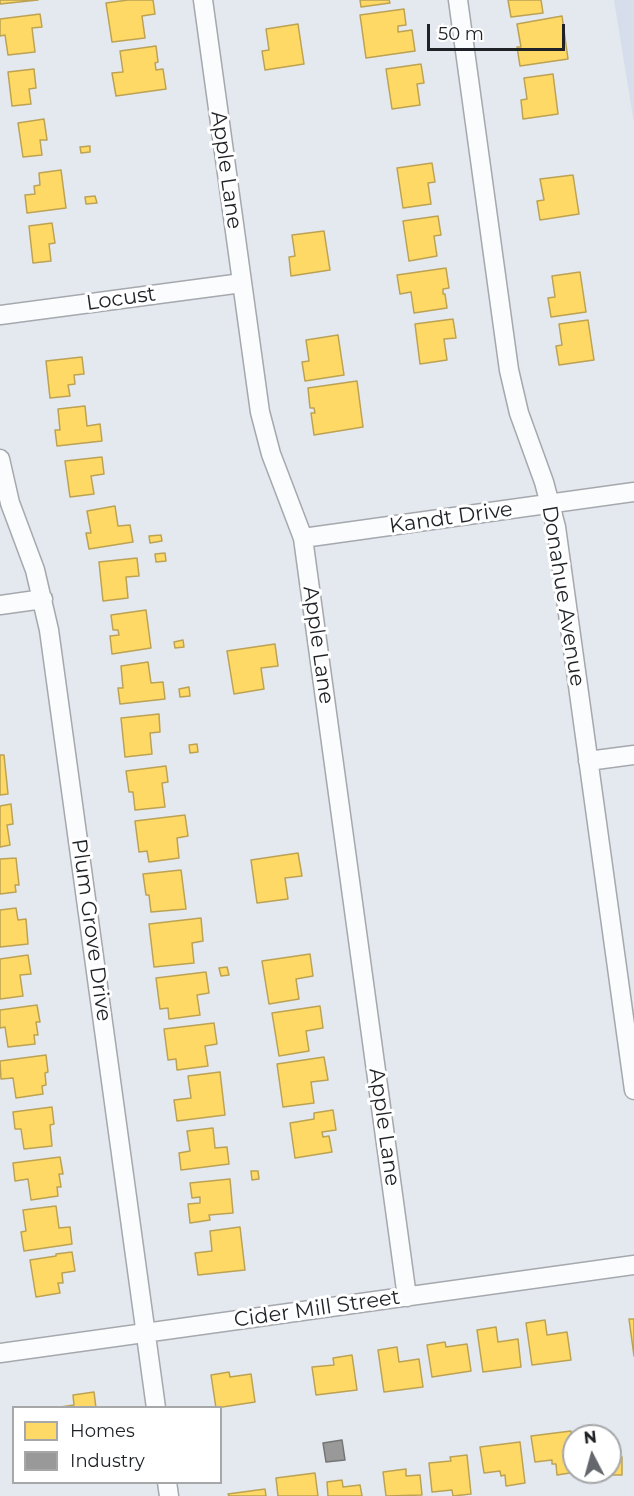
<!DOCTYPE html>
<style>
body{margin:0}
#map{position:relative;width:634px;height:1496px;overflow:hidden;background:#e4e8ef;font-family:Montserrat,sans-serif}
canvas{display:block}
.legend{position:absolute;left:12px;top:1406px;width:210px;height:78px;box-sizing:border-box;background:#fff;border:2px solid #a5a7a8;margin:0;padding:8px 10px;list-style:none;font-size:18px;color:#1f2226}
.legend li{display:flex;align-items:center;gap:12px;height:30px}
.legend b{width:30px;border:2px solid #a5a7a8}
.north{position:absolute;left:562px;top:1424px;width:60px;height:60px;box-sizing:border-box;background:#fff;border:2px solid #a5a7a8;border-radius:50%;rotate:354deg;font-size:16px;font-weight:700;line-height:24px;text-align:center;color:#1f2226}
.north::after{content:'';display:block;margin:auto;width:21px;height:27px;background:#64676c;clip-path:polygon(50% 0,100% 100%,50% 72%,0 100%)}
.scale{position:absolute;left:427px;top:24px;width:138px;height:27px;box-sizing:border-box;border:3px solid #1f2226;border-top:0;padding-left:8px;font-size:18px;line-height:21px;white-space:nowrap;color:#1f2226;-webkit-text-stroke:4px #fff;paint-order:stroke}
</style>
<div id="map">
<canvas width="634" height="1496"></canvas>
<ul class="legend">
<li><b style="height:16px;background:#ffd966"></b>Homes</li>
<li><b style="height:16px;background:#999"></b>Industry</li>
</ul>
<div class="north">N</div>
<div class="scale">50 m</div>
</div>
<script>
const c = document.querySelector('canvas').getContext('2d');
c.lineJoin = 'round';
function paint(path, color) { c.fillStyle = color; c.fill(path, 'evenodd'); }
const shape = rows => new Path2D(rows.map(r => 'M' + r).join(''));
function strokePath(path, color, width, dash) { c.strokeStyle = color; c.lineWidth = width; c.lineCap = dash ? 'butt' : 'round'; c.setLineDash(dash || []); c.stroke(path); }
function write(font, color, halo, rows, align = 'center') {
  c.font = font + ' Montserrat,sans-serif'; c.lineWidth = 6; c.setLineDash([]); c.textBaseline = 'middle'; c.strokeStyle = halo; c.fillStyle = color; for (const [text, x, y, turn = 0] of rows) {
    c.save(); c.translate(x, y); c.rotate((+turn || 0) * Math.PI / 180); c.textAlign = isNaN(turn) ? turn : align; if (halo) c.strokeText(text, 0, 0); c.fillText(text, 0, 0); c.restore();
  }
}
paint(shape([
 [614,0,634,0,634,123]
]), '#d6ddeb');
const homes = shape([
 [0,0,38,0,0,4,0,0],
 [128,0,153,0,155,14,142,16,145,38,112,42,106,3,128,0],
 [360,0,389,0,390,3,361,7,360,0],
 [508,0,541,0,543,13,511,17,508,0],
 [404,9,406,25,398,26,398,32,412,30,415,51,366,58,360,15,404,9],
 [40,14,42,27,32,28,35,52,8,55,5,35,0,36,0,19,40,14],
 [562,16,568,59,520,66,517,47,521,47,517,24,562,16],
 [298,24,304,64,265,70,262,51,269,50,266,29,298,24],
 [156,46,158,62,155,63,156,70,163,69,166,89,116,96,112,73,123,72,120,51,156,46],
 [421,64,424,83,417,84,420,105,392,109,386,69,421,64],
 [34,69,36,88,29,89,31,104,12,106,8,72,34,69],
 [553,74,558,114,523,119,521,100,527,99,524,78,553,74],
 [44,119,47,140,40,140,42,155,23,157,18,123,44,119],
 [90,146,90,152,81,153,80,147,90,146],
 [432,163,435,182,428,183,431,204,403,208,397,168,432,163],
 [61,170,66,208,27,213,25,195,35,194,34,186,40,185,39,173,61,170],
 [573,175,579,214,540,220,537,201,544,200,540,179,573,175],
 [95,196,97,203,86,204,85,197,95,196],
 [438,216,441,235,434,236,437,256,409,261,403,221,438,216],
 [52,223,55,243,49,244,51,261,33,263,29,226,52,223],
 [324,231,330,270,291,276,289,257,295,256,292,235,324,231],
 [446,268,449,288,443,289,443,294,445,294,447,308,414,313,411,292,400,294,397,275,446,268],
 [580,272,586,312,551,317,548,298,555,297,552,276,580,272],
 [453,319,456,338,444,339,447,360,420,364,415,324,453,319],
 [588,320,594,360,559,365,556,346,562,345,559,324,588,320],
 [338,335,344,375,305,381,302,362,309,361,306,340,338,335],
 [82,357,84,374,74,375,75,384,68,385,70,396,50,398,46,361,82,357],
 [357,381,363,427,314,435,311,413,315,413,314,408,310,408,308,388,357,381],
 [85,406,87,426,100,424,102,441,57,446,55,430,60,430,58,409,85,406],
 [102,457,104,474,91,476,94,494,70,497,65,461,102,457],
 [115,506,118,526,130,525,133,542,89,549,86,533,91,533,87,511,115,506],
 [161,535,162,541,150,543,149,536,161,535],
 [165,553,166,561,156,562,155,554,165,553],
 [137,558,139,576,126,577,128,598,103,601,99,562,137,558],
 [146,610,151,648,112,654,110,636,119,635,118,630,113,630,111,615,146,610],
 [183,640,184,647,175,648,174,642,183,640],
 [275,644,278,666,261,668,264,689,234,694,227,651,275,644],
 [148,662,151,683,163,682,165,699,120,704,118,688,123,688,121,666,148,662],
 [189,687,190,696,180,697,179,689,189,687],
 [159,714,160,732,150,733,152,754,125,757,121,718,159,714],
 [197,744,198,752,190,753,189,745,197,744],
 [0,755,4,755,8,794,0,795,0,755],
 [166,766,168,782,162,783,165,807,135,810,133,792,129,792,126,771,166,766],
 [11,804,13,824,7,825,10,845,0,847,0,806,11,804],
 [185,815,188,836,177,838,179,858,149,862,147,851,139,852,135,821,185,815],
 [298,853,302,876,285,878,288,899,257,903,251,860,298,853],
 [16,858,19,885,15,885,16,892,0,894,0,859,16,858],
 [181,870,186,909,151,912,149,895,146,895,143,874,181,870],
 [16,908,18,920,26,919,28,944,0,947,0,910,16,908],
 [201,918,203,941,192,943,194,963,154,967,149,924,201,918],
 [310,954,313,976,296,979,299,999,269,1004,262,961,310,954],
 [28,955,31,974,20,975,23,996,0,999,0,959,28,955],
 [227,967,229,975,221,976,219,968,227,967],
 [206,972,209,993,197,995,200,1015,169,1019,168,1008,160,1009,156,978,206,972],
 [37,1005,40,1022,36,1022,38,1035,34,1035,35,1044,8,1047,5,1027,0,1028,0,1010,37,1005],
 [320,1006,323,1028,306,1031,309,1051,279,1056,272,1013,320,1006],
 [214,1023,217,1044,205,1046,208,1066,177,1070,176,1059,168,1060,164,1029,214,1023],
 [46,1055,48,1072,45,1073,46,1085,42,1086,43,1094,16,1098,13,1078,1,1079,0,1061,46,1055],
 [324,1057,328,1080,311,1082,314,1103,283,1107,277,1064,324,1057],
 [220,1072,225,1115,177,1121,174,1100,191,1098,188,1076,220,1072],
 [52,1107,54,1124,50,1125,52,1146,24,1149,21,1129,15,1129,13,1112,52,1107],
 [333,1110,336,1130,322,1132,323,1137,329,1136,332,1152,295,1158,290,1123,314,1119,314,1113,333,1110],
 [213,1128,215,1148,227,1147,229,1164,181,1170,179,1153,190,1151,187,1131,213,1128],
 [60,1157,63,1174,59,1174,61,1187,57,1187,58,1196,31,1200,28,1179,15,1181,13,1163,60,1157],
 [251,1171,258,1171,259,1179,252,1180,251,1171],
 [230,1179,233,1213,209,1215,210,1220,190,1223,188,1204,200,1203,200,1197,192,1198,190,1183,230,1179],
 [56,1206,59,1228,70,1227,72,1244,24,1251,21,1232,26,1231,23,1210,56,1206],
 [240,1227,245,1270,198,1275,195,1253,212,1251,210,1231,240,1227],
 [72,1252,75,1271,62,1273,63,1283,58,1283,60,1293,36,1297,30,1260,56,1256,56,1254,72,1252],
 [629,1319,634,1319,634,1356,629,1319],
 [545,1320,547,1335,567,1332,571,1360,532,1365,526,1323,545,1320],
 [496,1327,498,1342,518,1339,521,1367,483,1372,477,1330,496,1327],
 [445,1342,446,1347,467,1344,471,1371,432,1377,427,1345,445,1342],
 [397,1347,399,1362,419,1359,423,1387,384,1392,378,1350,397,1347],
 [352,1355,357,1390,316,1395,312,1367,334,1365,333,1358,352,1355],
 [229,1372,230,1377,251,1374,255,1402,216,1408,211,1375,229,1372],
 [94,1392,96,1408,54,1408,74,1405,73,1395,94,1392],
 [571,1431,574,1472,576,1472,557,1475,556,1464,552,1464,552,1460,535,1462,531,1436,571,1431],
 [520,1442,525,1483,506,1486,505,1475,501,1476,500,1471,484,1473,480,1447,520,1442],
 [467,1455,471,1494,453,1496,452,1490,432,1492,429,1463,451,1461,450,1457,467,1455],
 [610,1456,622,1457,622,1475,584,1475,584,1472,610,1472,610,1456],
 [406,1469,406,1476,420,1475,422,1495,386,1496,383,1472,406,1469],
 [315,1473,318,1496,278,1496,276,1478,315,1473],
 [342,1480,343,1487,360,1485,362,1496,328,1496,327,1482,342,1480],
 [265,1489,266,1496,229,1496,228,1494,265,1489]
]);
paint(homes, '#ffd966');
strokePath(homes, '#bca253', 1.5);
const industry = shape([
 [342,1440,345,1460,326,1462,323,1443,342,1440]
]);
paint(industry, '#999');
strokePath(industry, '#747576', 1.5);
const street = shape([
 [203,0,260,412,271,454,303,538,407,1297],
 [458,0,509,370,519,413,544,482,556,527,634,1090],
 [0,315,242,283],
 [0,459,10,503,35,570,49,630,156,1408],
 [303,538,634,492],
 [0,605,43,599],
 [588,761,634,755],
 [0,1353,634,1265],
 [167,1482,169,1496]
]);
strokePath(street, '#a5a8ad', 21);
strokePath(street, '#fbfcfd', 18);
write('21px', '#1f2226', '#fff', [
 ["Apple Lane",226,170,82],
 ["Locust",121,299,-8],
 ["Kandt Drive",451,518,-8],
 ["Donahue Avenue",563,596,81],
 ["Apple Lane",318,645,82],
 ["Plum Grove Drive",91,930,82],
 ["Apple Lane",384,1127,82],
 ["Cider Mill Street",317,1309,-8]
]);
</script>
